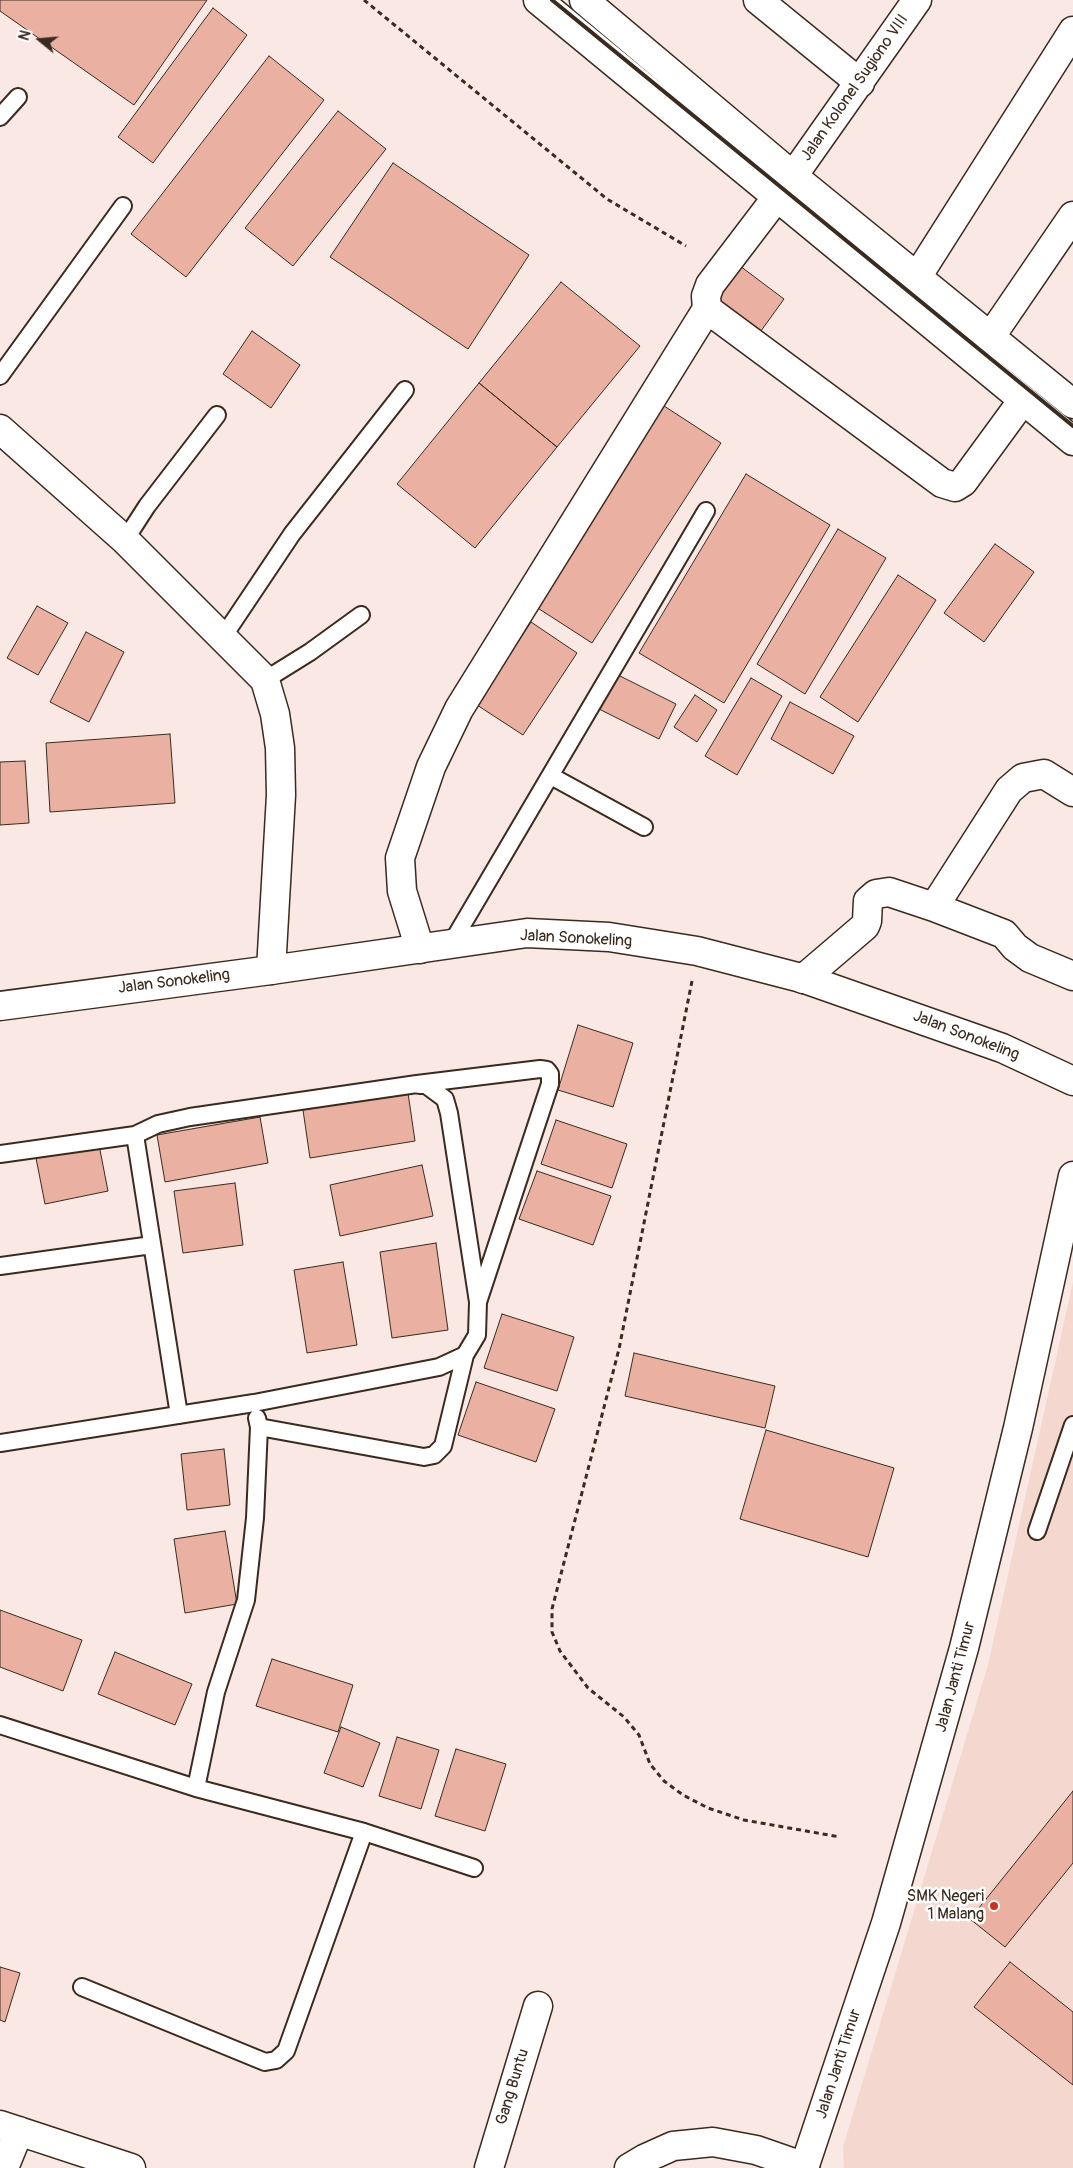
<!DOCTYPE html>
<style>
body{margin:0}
#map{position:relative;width:1073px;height:2168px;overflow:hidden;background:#f9e8e3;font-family:Pangolin,sans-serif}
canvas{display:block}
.north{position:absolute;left:15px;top:15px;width:50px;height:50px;-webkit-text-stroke:4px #fff;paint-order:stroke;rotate:287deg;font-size:14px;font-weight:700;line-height:20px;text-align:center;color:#3b2a1e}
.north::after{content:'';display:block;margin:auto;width:18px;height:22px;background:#3b2a1e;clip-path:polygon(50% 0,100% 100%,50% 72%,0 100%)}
</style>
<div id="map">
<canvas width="1073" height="2168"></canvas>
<div class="north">N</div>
</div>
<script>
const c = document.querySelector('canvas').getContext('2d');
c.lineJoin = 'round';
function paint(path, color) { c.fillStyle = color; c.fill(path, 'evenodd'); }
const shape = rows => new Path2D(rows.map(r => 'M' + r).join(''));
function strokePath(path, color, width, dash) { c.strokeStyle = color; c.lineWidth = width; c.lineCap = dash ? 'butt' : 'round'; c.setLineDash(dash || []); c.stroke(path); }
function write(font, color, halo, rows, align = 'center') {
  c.font = font + ' Pangolin,sans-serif'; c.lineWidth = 5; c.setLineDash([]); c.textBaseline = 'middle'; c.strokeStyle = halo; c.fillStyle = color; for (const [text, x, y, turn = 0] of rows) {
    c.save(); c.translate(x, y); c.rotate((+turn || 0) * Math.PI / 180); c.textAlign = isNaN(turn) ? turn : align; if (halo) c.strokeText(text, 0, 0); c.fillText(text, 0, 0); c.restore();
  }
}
paint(shape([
 [1073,1282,1073,2168,844,2168,843,2147,988,1665]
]), '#f4d8d0');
const building = shape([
 [0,0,207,0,134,105,0,11,0,0],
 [213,8,247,35,153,163,118,137,213,8],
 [269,56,324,100,186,277,131,234,269,56],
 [338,111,386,149,293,266,245,228,338,111],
 [393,163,529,255,468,349,330,257,393,163],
 [740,266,784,299,758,335,712,301,740,266],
 [561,282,640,346,557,447,479,383,561,282],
 [252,331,300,365,271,408,223,374,252,331],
 [479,383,557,447,475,548,397,484,479,383],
 [661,404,721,443,592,643,533,605,661,404],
 [746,474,830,525,724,703,639,653,746,474],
 [838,529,886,558,805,694,757,664,838,529],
 [995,544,1034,572,984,642,944,613,995,544],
 [898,575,936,600,858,722,820,697,898,575],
 [37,606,68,623,38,675,7,658,37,606],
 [531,622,577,653,523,735,477,705,531,622],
 [86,632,124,652,89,722,50,702,86,632],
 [616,674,676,704,659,739,599,709,616,674],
 [751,678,782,696,737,775,705,756,751,678],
 [695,695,717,710,697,742,674,727,695,695],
 [790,702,854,736,833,774,771,739,790,702],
 [170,734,175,803,50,812,46,743,170,734],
 [25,761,29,823,0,825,0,762,25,761],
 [578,1025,633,1043,613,1107,558,1090,578,1025],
 [408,1093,415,1141,310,1158,303,1110,408,1093],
 [260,1117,268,1163,165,1182,157,1135,260,1117],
 [556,1120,627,1144,612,1188,541,1164,556,1120],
 [99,1145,108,1191,45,1204,36,1158,99,1145],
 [422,1165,433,1216,340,1236,330,1185,422,1165],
 [537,1171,611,1196,593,1245,519,1219,537,1171],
 [235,1183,243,1245,183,1253,174,1191,235,1183],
 [436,1243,448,1330,392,1338,380,1252,436,1243],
 [343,1262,357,1345,307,1353,294,1270,343,1262],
 [502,1314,574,1337,557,1391,484,1368,502,1314],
 [634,1353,775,1386,765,1428,625,1396,634,1353],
 [476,1382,555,1409,536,1462,458,1435,476,1382],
 [766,1430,894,1468,868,1557,740,1519,766,1430],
 [224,1449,230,1505,187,1510,181,1454,224,1449],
 [225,1531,237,1604,185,1613,174,1539,225,1531],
 [0,1610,82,1640,63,1691,0,1667,0,1610],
 [115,1652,192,1684,175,1725,98,1694,115,1652],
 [272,1659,353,1685,338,1732,256,1706,272,1659],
 [341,1727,380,1743,363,1787,324,1773,341,1727],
 [397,1737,439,1750,421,1809,379,1796,397,1737],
 [456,1749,506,1764,485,1831,435,1816,456,1749],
 [1073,1791,1073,1863,1005,1947,970,1919,1073,1791],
 [1010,1962,1073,2012,1073,2085,974,2007,1010,1962],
 [0,1967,20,1973,5,2022,0,2020,0,1967]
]);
paint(building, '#eab1a3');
strokePath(building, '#3b2a1e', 1);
const service = shape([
 [0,117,18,97],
 [0,376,123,206],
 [125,540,147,506,217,415],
 [223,637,292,534,405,390],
 [265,680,310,652,361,615],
 [551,776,644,827],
 [451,944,706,511],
 [135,1135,179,1415],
 [0,1154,135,1135,158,1124,190,1117,417,1084,540,1069,547,1070,550,1074,550,1084,478,1302],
 [0,1266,152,1245],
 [259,1427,424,1457,434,1455,443,1446,465,1355,477,1335,478,1302,449,1113,445,1099,426,1085,419,1085],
 [0,1443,254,1403,439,1367,465,1355],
 [1037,1531,1073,1425],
 [0,1725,196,1788,364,1832,474,1868],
 [196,1788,216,1692,246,1600,255,1518,259,1427,257,1418],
 [82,1987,265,2062,276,2060,286,2051,364,1832]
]);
const minor = shape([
 [538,0,1073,441],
 [584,0,793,176,1073,404],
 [758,0,860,83],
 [793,176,917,0],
 [917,277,1073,31],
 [707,309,942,483,955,487,963,482,1023,400],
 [991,336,1073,216],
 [0,429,125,540,265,680,275,714,280,748,281,795,271,970],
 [1073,792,1044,774,1023,778,1009,790,934,907,1004,934,1015,947,1030,958,1073,976],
 [420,949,402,891,400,858,431,767,459,709,707,309,706,296,710,285,777,197],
 [803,979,865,926,867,921,868,901,876,894,889,892,934,907],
 [0,2125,131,2168],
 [4,2168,19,2131],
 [489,2168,538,2006],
 [629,2168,644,2159,673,2146,713,2142,756,2150,805,2167]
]);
const tertiary = shape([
 [0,1006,271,970,527,933,609,937,697,951,805,979,1002,1048,1073,1081],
 [804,2168,886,1923,964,1648,1018,1428,1073,1176]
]);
strokePath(service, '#3b2a1e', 20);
strokePath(minor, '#3b2a1e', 31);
strokePath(tertiary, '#3b2a1e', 31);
strokePath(shape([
 [364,0,607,199,686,246],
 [692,981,619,1349,552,1609,552,1632,560,1651,588,1688,624,1717,639,1735,650,1764,664,1781,683,1795,708,1808,744,1820,840,1837]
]), '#3b2a1e', 3, [5, 4]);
strokePath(service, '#fff', 16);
strokePath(minor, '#fff', 28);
strokePath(tertiary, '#fff', 28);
strokePath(shape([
 [552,0,1073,426]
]), '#3b2a1e', 4);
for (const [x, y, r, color] of [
 [994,1906,5,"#c8321e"]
]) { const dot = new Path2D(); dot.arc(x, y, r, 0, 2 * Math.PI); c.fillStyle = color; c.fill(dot); strokePath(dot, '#fff', 2); }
write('16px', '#3b2a1e', '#fff', [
 ["Jalan Kolonel Sugiono VIII",855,88,-55],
 ["Jalan Sonokeling",576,939,3],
 ["Jalan Sonokeling",174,982,-7],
 ["Jalan Sonokeling",966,1036,21],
 ["Jalan Janti Timur",956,1677,-75],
 ["Jalan Janti Timur",839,2064,-72],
 ["Gang Buntu",513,2087,-73]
]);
write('16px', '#3b2a1e', '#fff', [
 ["SMK Negeri",984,1897],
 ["1 Malang",984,1915]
], 'right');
</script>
